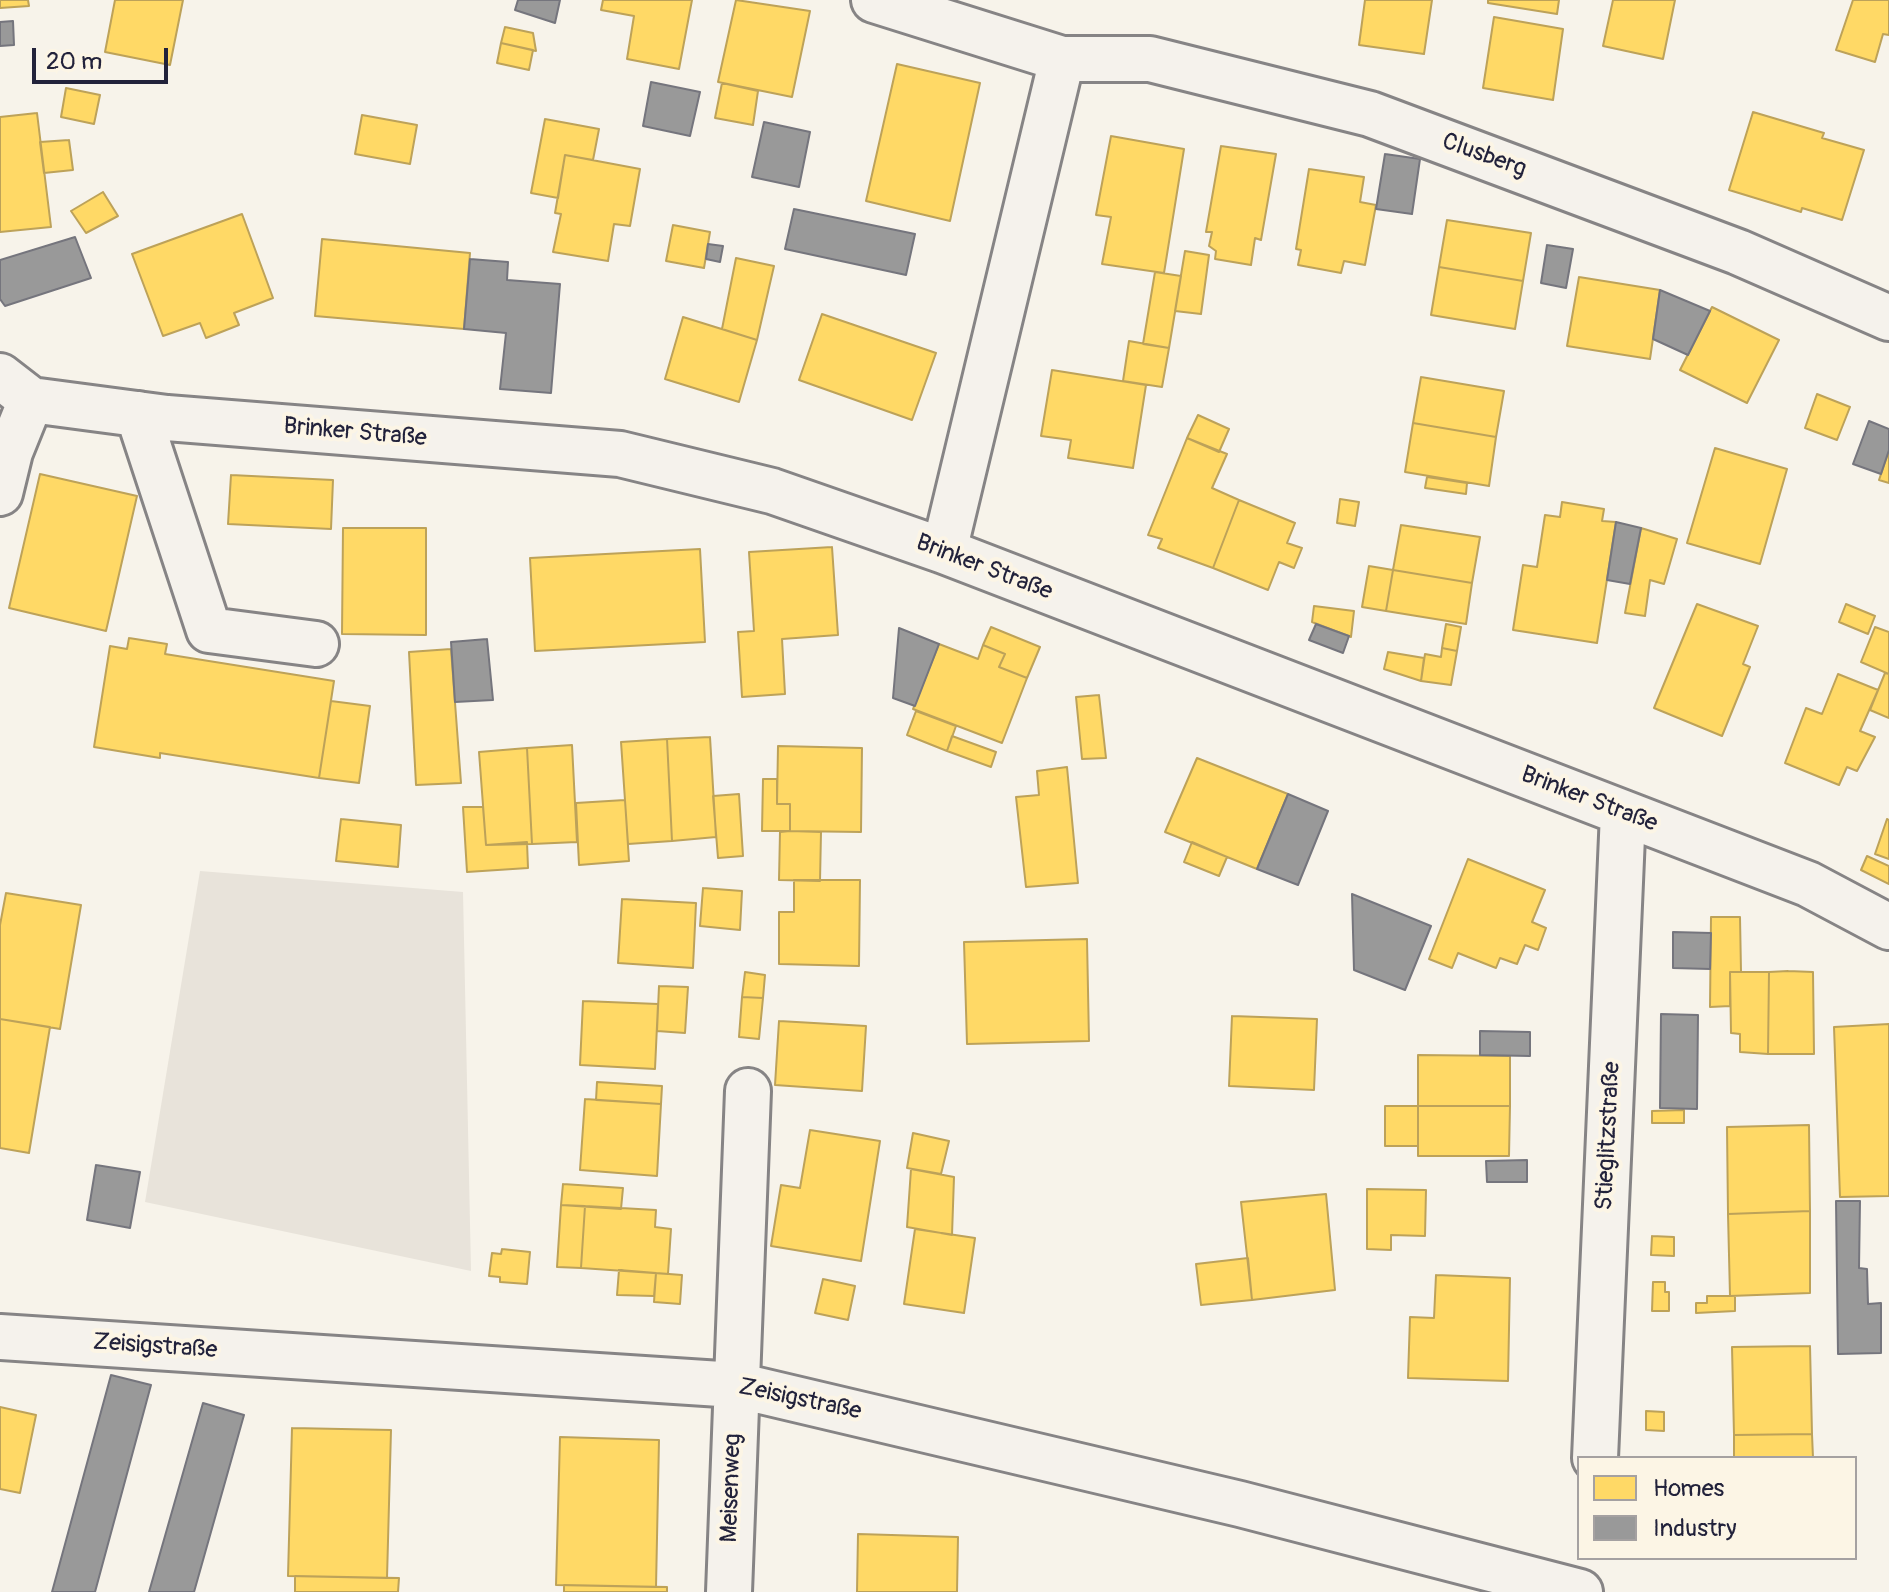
<!DOCTYPE html>
<meta charset="utf-8">
<style>
body{margin:0}
#map{position:relative;width:1889px;height:1592px;overflow:hidden;background:#f7f3ea;font-family:Pangolin,sans-serif}
canvas{display:block}
.legend{position:absolute;left:1577px;top:1456px;width:280px;height:104px;box-sizing:border-box;background:#fcf5e5;border:2px solid #a5a1a1;margin:0;padding:10px 14px;list-style:none;font-size:24px;color:#22223b}
.legend li{display:flex;align-items:center;gap:16px;height:40px}
.legend b{width:40px;border:2px solid #a5a1a1}
.scale{position:absolute;left:32px;top:48px;width:136px;height:36px;box-sizing:border-box;border:4px solid #22223b;border-top:0;padding-left:10px;font-size:24px;line-height:28px;white-space:nowrap;color:#22223b;-webkit-text-stroke:6px #fcf5e5;paint-order:stroke}
</style>
<div id="map">
<canvas width="1889" height="1592"></canvas>
<ul class="legend">
<li><b style="height:22px;background:#ffd966"></b>Homes</li>
<li><b style="height:22px;background:#999"></b>Industry</li>
</ul>
<div class="scale">20 m</div>
</div>
<script>
const c = document.querySelector('canvas').getContext('2d');
c.lineJoin = 'round';
function paint(path, color) { c.fillStyle = color; c.fill(path, 'evenodd'); }
const shape = rows => new Path2D(rows.map(r => 'M' + r).join(''));
function strokePath(path, color, width, dash) { c.strokeStyle = color; c.lineWidth = width; c.lineCap = dash ? 'butt' : 'round'; c.setLineDash(dash || []); c.stroke(path); }
function write(font, color, halo, rows, align = 'center') {
  c.font = font + ' Pangolin,sans-serif'; c.lineWidth = 8; c.setLineDash([]); c.textBaseline = 'middle'; c.strokeStyle = halo; c.fillStyle = color; for (const [text, x, y, turn = 0] of rows) {
    c.save(); c.translate(x, y); c.rotate((+turn || 0) * Math.PI / 180); c.textAlign = isNaN(turn) ? turn : align; if (halo) c.strokeText(text, 0, 0); c.fillText(text, 0, 0); c.restore();
  }
}
paint(shape([
 [200,871,463,892,471,1271,145,1202]
]), '#e8e3da');
const homes = shape([
 [0,0,28,0,29,6,0,8,0,0],
 [115,0,183,0,170,65,105,52,115,0],
 [603,0,692,0,679,69,627,59,634,16,601,10,603,0],
 [736,0,810,11,792,97,718,82,736,0],
 [1365,0,1432,0,1424,54,1359,45,1365,0],
 [1488,0,1559,0,1557,14,1488,3,1488,0],
 [1613,0,1675,0,1663,59,1603,46,1613,0],
 [1853,0,1889,0,1889,35,1883,34,1875,62,1836,50,1853,0],
 [1494,17,1563,29,1553,100,1483,88,1494,17],
 [505,27,533,33,536,51,501,43,505,27],
 [501,43,533,50,529,70,497,63,501,43],
 [897,64,980,83,950,221,866,201,897,64],
 [722,83,758,91,753,125,715,118,722,83],
 [66,88,100,95,94,124,61,117,66,88],
 [1753,112,1824,133,1822,138,1864,150,1842,220,1802,208,1801,212,1729,190,1753,112],
 [37,113,51,227,0,232,0,117,37,113],
 [362,115,417,125,410,164,355,154,362,115],
 [545,119,599,129,593,160,565,155,558,198,531,193,545,119],
 [1111,136,1184,149,1164,273,1102,264,1111,217,1096,215,1111,136],
 [69,140,73,170,44,173,40,142,69,140],
 [1221,146,1276,154,1261,240,1255,238,1251,265,1215,259,1216,251,1209,246,1212,232,1206,232,1221,146],
 [565,155,640,169,630,226,614,224,608,261,553,252,561,214,555,213,565,155],
 [1309,169,1364,177,1360,202,1376,205,1365,265,1344,261,1341,273,1298,265,1301,250,1296,249,1309,169],
 [103,192,118,216,86,233,71,211,103,192],
 [242,214,273,298,234,313,239,325,206,338,200,323,163,336,132,254,242,214],
 [1447,220,1531,233,1523,281,1439,267,1447,220],
 [673,225,710,232,704,268,666,261,673,225],
 [322,239,470,253,464,329,315,316,322,239],
 [1185,251,1209,255,1201,314,1175,311,1185,251],
 [736,258,774,266,757,340,722,329,736,258],
 [1439,267,1523,281,1515,329,1431,315,1439,267],
 [1155,272,1181,276,1169,348,1143,344,1155,272],
 [1579,277,1660,290,1650,359,1567,346,1579,277],
 [1712,307,1779,340,1747,403,1680,370,1712,307],
 [822,314,936,353,912,420,799,380,822,314],
 [683,317,757,340,739,402,665,379,683,317],
 [1129,341,1169,348,1162,387,1123,381,1129,341],
 [1052,370,1146,385,1133,468,1068,458,1071,440,1041,436,1052,370],
 [1421,377,1504,391,1496,437,1413,423,1421,377],
 [1817,394,1850,407,1837,440,1805,428,1817,394],
 [1198,415,1229,429,1219,452,1187,438,1198,415],
 [1413,423,1496,437,1489,486,1405,472,1413,423],
 [1187,438,1227,454,1212,488,1239,500,1213,568,1158,548,1162,539,1148,535,1187,438],
 [1715,448,1787,469,1760,564,1687,543,1715,448],
 [1889,450,1889,483,1879,480,1889,450],
 [40,474,137,496,106,631,9,608,40,474],
 [231,475,333,480,331,529,228,524,231,475],
 [1427,477,1467,483,1466,494,1425,488,1427,477],
 [1340,499,1359,502,1355,526,1337,523,1340,499],
 [1239,500,1295,523,1287,543,1302,548,1294,568,1279,562,1268,590,1213,568,1239,500],
 [1562,502,1604,509,1602,521,1616,522,1597,643,1513,630,1523,565,1537,567,1545,515,1560,517,1562,502],
 [1401,525,1480,537,1472,583,1393,570,1401,525],
 [343,528,426,528,426,635,342,634,343,528],
 [1641,528,1677,539,1664,584,1650,580,1645,616,1625,613,1641,528],
 [832,547,838,635,782,639,785,694,742,697,738,632,754,631,749,552,832,547],
 [700,549,705,642,535,651,530,558,700,549],
 [1369,566,1393,570,1386,611,1362,607,1369,566],
 [1393,570,1472,583,1466,624,1386,611,1393,570],
 [1697,604,1758,626,1743,664,1750,667,1722,736,1654,708,1697,604],
 [1846,604,1875,616,1868,634,1839,622,1846,604],
 [1314,606,1354,611,1351,637,1312,622,1314,606],
 [1446,624,1461,627,1457,651,1442,648,1446,624],
 [991,627,1040,647,1027,678,999,667,1005,654,983,645,991,627],
 [1875,627,1889,632,1889,674,1861,662,1875,627],
 [129,638,167,644,165,654,334,681,319,778,160,753,160,758,94,747,110,646,127,649,129,638],
 [939,644,978,659,983,645,1005,654,999,667,1027,678,1002,743,913,709,939,644],
 [1442,648,1457,651,1451,685,1421,681,1425,654,1441,657,1442,648],
 [451,649,461,783,416,785,409,652,451,649],
 [1388,652,1424,658,1421,681,1384,669,1388,652],
 [1885,673,1889,674,1889,718,1870,710,1885,673],
 [1838,674,1878,690,1860,731,1875,737,1857,771,1847,767,1839,785,1785,763,1806,708,1822,714,1838,674],
 [1099,695,1106,758,1082,759,1076,697,1099,695],
 [331,701,370,706,359,783,319,778,331,701],
 [916,711,956,726,947,751,907,735,916,711],
 [952,736,996,752,991,767,947,751,952,736],
 [710,737,716,837,672,841,667,739,710,737],
 [667,739,672,841,628,844,621,742,667,739],
 [572,745,577,842,532,844,527,748,572,745],
 [778,746,862,748,861,832,790,831,790,804,777,804,778,746],
 [527,748,532,844,486,845,479,752,527,748],
 [1197,758,1288,794,1257,869,1165,832,1197,758],
 [1067,767,1078,883,1026,887,1016,797,1039,795,1037,771,1067,767],
 [763,779,777,779,777,804,790,804,790,831,762,831,763,779],
 [739,794,743,856,718,858,713,796,739,794],
 [625,800,629,861,579,865,576,803,625,800],
 [463,807,483,807,486,845,527,842,528,868,467,872,463,807],
 [341,819,401,825,398,867,336,861,341,819],
 [1887,819,1889,820,1889,859,1875,854,1887,819],
 [790,831,821,832,820,881,779,880,780,832,790,831],
 [1192,842,1227,857,1219,876,1184,862,1192,842],
 [1867,856,1889,866,1889,884,1861,870,1867,856],
 [1468,859,1545,890,1532,922,1546,928,1538,950,1525,945,1517,964,1500,958,1496,968,1458,953,1452,968,1429,959,1468,859],
 [794,880,860,880,859,966,779,964,779,912,794,912,794,880],
 [703,888,742,891,740,930,700,926,703,888],
 [6,893,81,905,60,1029,0,1019,0,925,6,893],
 [622,899,696,903,693,968,618,963,622,899],
 [1711,917,1740,917,1741,972,1730,972,1730,1006,1710,1007,1711,917],
 [1087,939,1089,1041,967,1044,964,942,1087,939],
 [1788,971,1813,972,1814,1054,1768,1054,1769,972,1788,971],
 [745,972,765,975,763,998,742,997,745,972],
 [1730,972,1769,972,1768,1054,1740,1052,1740,1034,1731,1033,1730,972],
 [659,986,688,987,685,1033,657,1031,659,986],
 [742,997,763,998,759,1039,739,1037,742,997],
 [583,1001,658,1004,655,1069,580,1065,583,1001],
 [1232,1016,1317,1019,1314,1090,1229,1086,1232,1016],
 [0,1019,50,1027,29,1153,0,1148,0,1019],
 [779,1021,866,1026,862,1091,775,1085,779,1021],
 [1889,1024,1889,1196,1840,1197,1834,1027,1889,1024],
 [1418,1055,1510,1056,1510,1106,1418,1106,1418,1055],
 [597,1082,662,1086,661,1104,596,1100,597,1082],
 [585,1099,661,1104,657,1176,580,1170,585,1099],
 [1385,1106,1418,1106,1418,1146,1385,1146,1385,1106],
 [1418,1106,1510,1106,1509,1156,1418,1156,1418,1106],
 [1684,1110,1684,1123,1652,1123,1652,1111,1684,1110],
 [1809,1125,1810,1211,1728,1214,1727,1127,1809,1125],
 [810,1130,880,1141,861,1261,771,1246,781,1185,800,1188,810,1130],
 [913,1133,949,1141,941,1174,907,1168,913,1133],
 [911,1169,954,1177,952,1235,907,1227,911,1169],
 [563,1184,623,1188,621,1209,561,1205,563,1184],
 [1367,1189,1426,1190,1425,1236,1391,1235,1391,1250,1367,1249,1367,1189],
 [1326,1194,1335,1290,1252,1300,1241,1202,1326,1194],
 [561,1205,585,1206,581,1268,557,1267,561,1205],
 [585,1206,656,1210,655,1227,671,1229,668,1274,581,1268,585,1206],
 [1810,1211,1810,1293,1730,1296,1728,1214,1810,1211],
 [915,1229,975,1238,964,1313,904,1304,915,1229],
 [1652,1236,1674,1237,1674,1256,1651,1255,1652,1236],
 [502,1249,530,1252,527,1284,500,1282,500,1277,489,1276,492,1253,501,1254,502,1249],
 [1248,1258,1252,1300,1201,1305,1196,1264,1248,1258],
 [619,1270,656,1273,654,1296,617,1295,619,1270],
 [656,1273,682,1275,680,1304,654,1302,656,1273],
 [1436,1275,1510,1278,1508,1381,1408,1378,1410,1317,1434,1318,1436,1275],
 [823,1279,855,1286,848,1320,815,1313,823,1279],
 [1653,1282,1665,1282,1665,1292,1669,1292,1669,1311,1652,1311,1653,1282],
 [1707,1296,1735,1296,1735,1311,1696,1313,1696,1303,1707,1303,1707,1296],
 [1810,1346,1812,1434,1734,1435,1732,1347,1810,1346],
 [0,1407,36,1415,20,1493,0,1489,0,1407],
 [1646,1411,1664,1412,1664,1431,1646,1430,1646,1411],
 [292,1428,391,1430,387,1578,288,1576,292,1428],
 [1812,1434,1813,1458,1734,1458,1734,1435,1812,1434],
 [560,1437,659,1440,656,1587,556,1585,560,1437],
 [858,1534,958,1537,957,1592,857,1592,858,1534],
 [295,1576,399,1578,398,1592,295,1592,295,1576],
 [564,1585,667,1587,667,1592,564,1592,564,1585]
]);
paint(homes, '#ffd966');
strokePath(homes, '#bda259', 2);
const industry = shape([
 [518,0,560,0,555,23,515,10,518,0],
 [13,21,14,45,0,46,0,22,13,21],
 [651,82,700,92,690,136,643,126,651,82],
 [764,122,810,132,799,187,752,177,764,122],
 [1385,154,1420,159,1412,214,1376,209,1385,154],
 [794,209,915,234,906,275,785,249,794,209],
 [75,237,91,278,5,306,0,299,0,260,75,237],
 [708,244,723,246,720,262,706,259,708,244],
 [1547,245,1573,249,1566,288,1541,283,1547,245],
 [470,259,508,262,507,280,560,284,551,393,500,389,506,333,464,329,470,259],
 [1660,290,1710,311,1688,355,1653,339,1660,290],
 [1869,421,1889,429,1889,450,1881,474,1853,464,1869,421],
 [1616,522,1641,528,1630,584,1607,580,1616,522],
 [1316,624,1349,636,1343,653,1309,640,1316,624],
 [899,628,939,644,915,706,893,698,899,628],
 [487,639,493,700,455,702,451,642,487,639],
 [1288,794,1328,811,1298,885,1257,869,1288,794],
 [1352,894,1431,926,1405,990,1354,970,1352,894],
 [1673,932,1711,933,1710,969,1673,968,1673,932],
 [1661,1014,1698,1015,1697,1109,1660,1108,1661,1014],
 [1480,1031,1530,1032,1530,1056,1480,1055,1480,1031],
 [1527,1160,1527,1182,1487,1182,1486,1161,1527,1160],
 [96,1165,140,1172,130,1228,87,1220,96,1165],
 [1836,1201,1860,1201,1859,1268,1867,1269,1868,1304,1881,1303,1881,1353,1838,1354,1836,1201],
 [111,1375,151,1385,95,1592,52,1592,111,1375],
 [203,1403,244,1415,194,1592,149,1592,203,1403]
]);
paint(industry, '#999');
strokePath(industry, '#75757d', 2);
const minor = shape([
 [874,0,1062,59,1150,59,1370,114,1738,252,1889,318],
 [0,376,31,400],
 [31,400,167,418,620,454,772,491,944,551,1808,884,1889,927],
 [138,414,209,630,316,644],
 [0,493,10,452,31,400],
 [944,551,1062,59],
 [0,1337,736,1385,1240,1504,1580,1592],
 [1595,1458,1623,813],
 [729,1592,748,1091]
]);
strokePath(minor, '#868485', 50);
strokePath(minor, '#f5f2ec', 44);
write('24px', '#22223b', '#fcf5e5', [
 ["Clusberg",1484,156,20],
 ["Brinker Straße",355,433,5],
 ["Brinker Straße",984,568,21],
 ["Brinker Straße",1589,800,21],
 ["Stieglitzstraße",1609,1136,-87],
 ["Zeisigstraße",155,1347,4],
 ["Zeisigstraße",800,1400,12],
 ["Meisenweg",732,1488,-88]
]);
</script>
